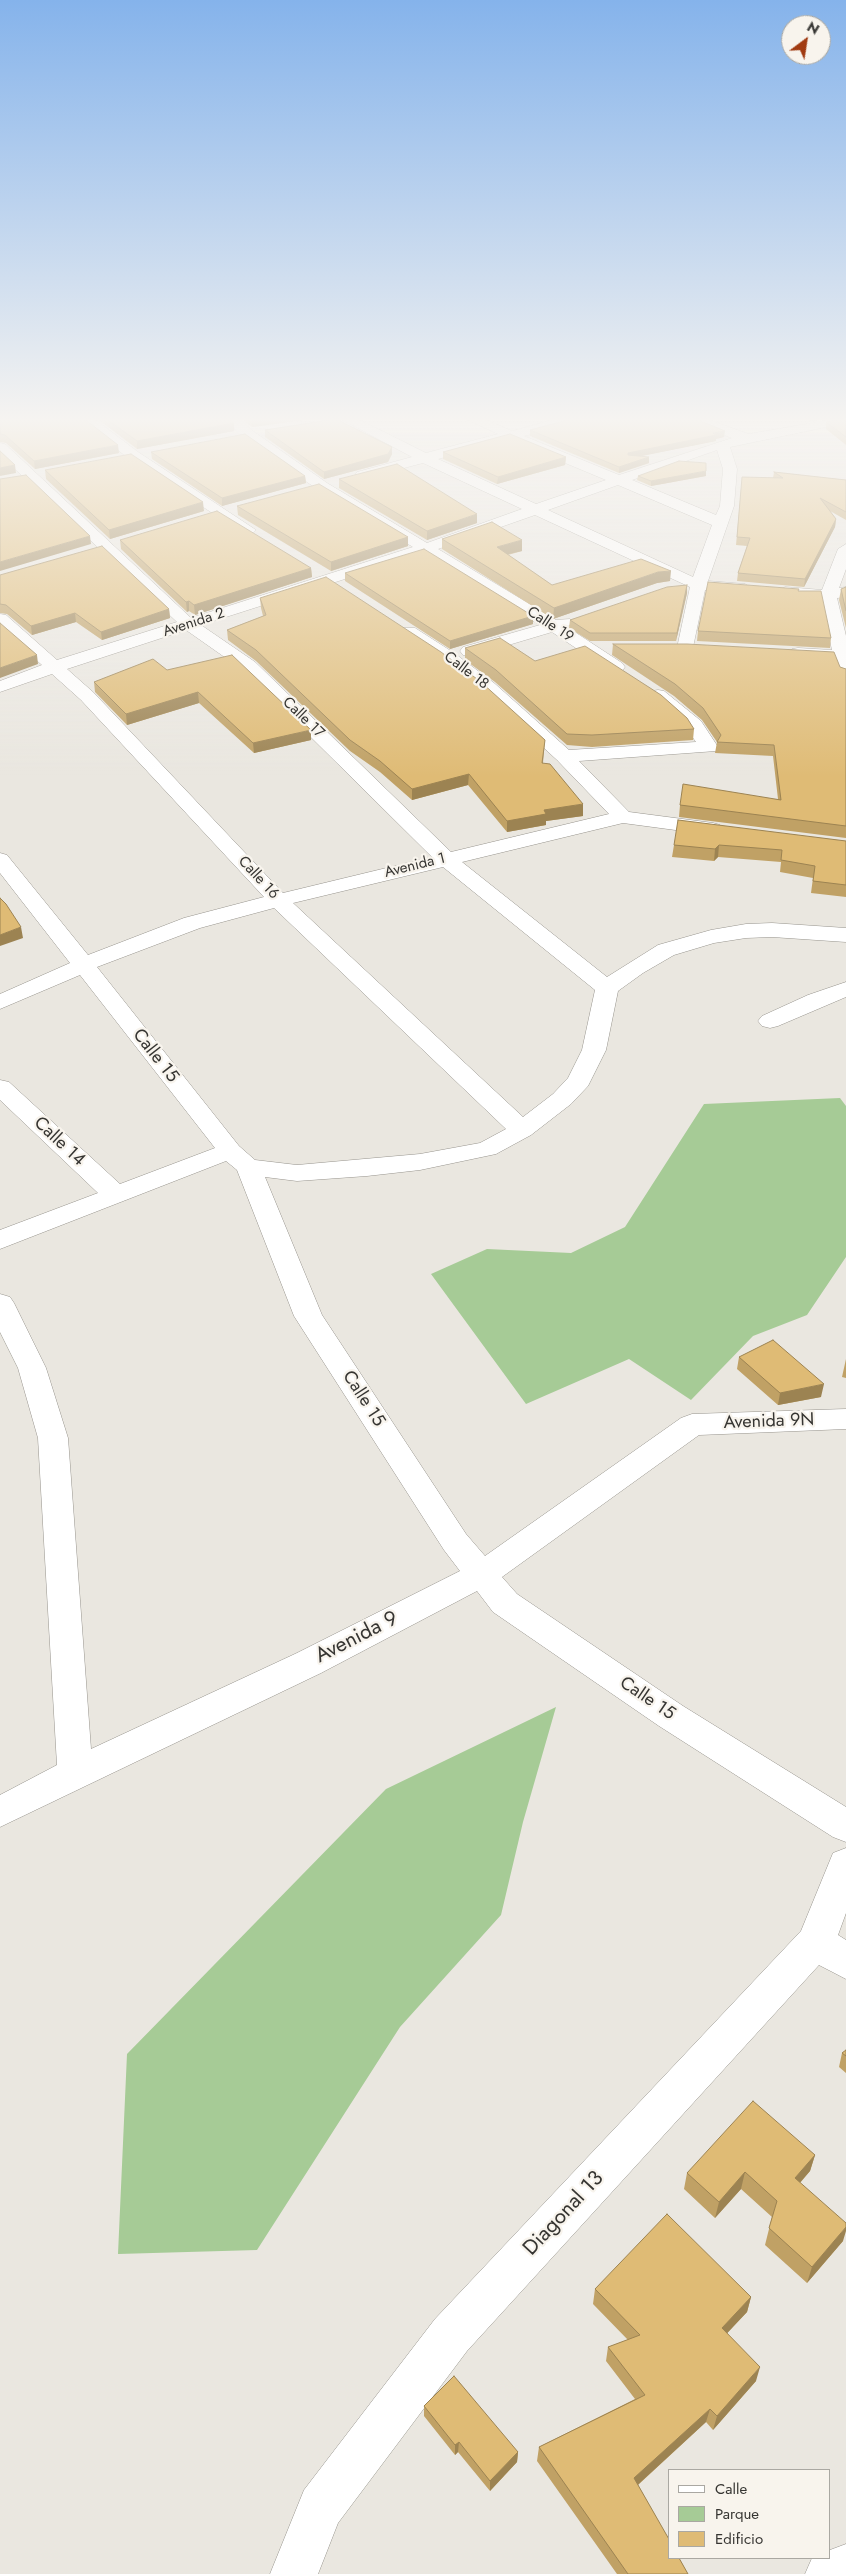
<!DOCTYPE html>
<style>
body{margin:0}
#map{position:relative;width:846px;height:2574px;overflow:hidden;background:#eae7e0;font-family:Jost,sans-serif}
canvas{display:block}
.legend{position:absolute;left:668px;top:2469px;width:162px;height:90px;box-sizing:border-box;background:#f8f4ed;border:1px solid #aaa8a2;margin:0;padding:6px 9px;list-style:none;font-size:15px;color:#363532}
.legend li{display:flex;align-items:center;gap:10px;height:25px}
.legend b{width:25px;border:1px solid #aaa8a2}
.north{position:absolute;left:781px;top:15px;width:50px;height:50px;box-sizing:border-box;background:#f8f4ed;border:1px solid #aaa8a2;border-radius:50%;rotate:31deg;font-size:14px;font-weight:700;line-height:20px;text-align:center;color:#363532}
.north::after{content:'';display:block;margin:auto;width:18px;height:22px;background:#a13b12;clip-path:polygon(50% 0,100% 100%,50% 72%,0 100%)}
</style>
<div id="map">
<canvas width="846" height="2574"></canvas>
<ul class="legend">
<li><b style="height:6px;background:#fff"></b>Calle</li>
<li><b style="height:14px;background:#a6cb96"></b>Parque</li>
<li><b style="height:14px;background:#dfbb75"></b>Edificio</li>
</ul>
<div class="north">N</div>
</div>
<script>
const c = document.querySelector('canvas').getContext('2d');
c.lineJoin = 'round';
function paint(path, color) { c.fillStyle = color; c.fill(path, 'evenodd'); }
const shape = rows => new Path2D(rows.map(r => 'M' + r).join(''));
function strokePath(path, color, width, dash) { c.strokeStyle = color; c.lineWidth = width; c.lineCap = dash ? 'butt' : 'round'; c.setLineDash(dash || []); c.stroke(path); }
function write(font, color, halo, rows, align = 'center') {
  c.font = font + ' Jost,sans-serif'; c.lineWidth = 4.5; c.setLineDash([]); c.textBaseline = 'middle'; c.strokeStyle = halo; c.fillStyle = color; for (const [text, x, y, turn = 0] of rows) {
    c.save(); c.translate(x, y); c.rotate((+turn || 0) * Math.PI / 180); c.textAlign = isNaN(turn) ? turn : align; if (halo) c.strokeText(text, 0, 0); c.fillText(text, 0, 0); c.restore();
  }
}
paint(shape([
 [840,1098,846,1106,846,1257,807,1315,753,1336,691,1400,629,1359,526,1404,431,1274,487,1249,571,1253,625,1227,704,1104],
 [556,1707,523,1822,501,1915,400,2027,257,2250,118,2254,127,2054,386,1789]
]), '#a6cb96');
const minor = shape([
 [76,417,92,417,138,452,256,530,253,533,243,533,128,458,76,417],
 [222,417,237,417,253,431,327,483,427,543,522,509,423,463,362,479,357,478,355,475,357,472,412,457,337,417,354,417,426,453,498,434,461,417,480,417,512,431,563,417,585,417,583,420,524,436,619,475,732,438,683,420,681,417,701,417,749,434,846,417,846,423,730,447,737,469,734,506,708,581,745,584,753,589,745,594,705,590,692,652,686,653,680,652,677,648,690,587,535,515,438,549,556,620,570,619,572,623,567,627,622,663,625,667,622,671,610,671,552,632,475,655,463,655,460,651,463,647,540,625,423,554,201,625,255,662,451,852,609,814,557,760,482,691,403,636,401,632,403,628,415,628,454,653,494,683,569,750,696,742,687,729,652,699,649,695,652,691,658,690,664,691,701,721,718,747,716,751,579,761,629,812,713,823,720,825,723,829,720,833,713,835,623,823,462,862,607,977,658,945,711,930,746,924,772,923,846,928,846,942,772,937,746,938,714,943,674,955,643,973,618,991,606,1050,588,1086,571,1104,531,1135,496,1154,420,1170,367,1176,297,1181,265,1177,322,1315,466,1534,485,1556,681,1418,692,1414,846,1409,846,1429,699,1435,502,1577,517,1594,683,1706,846,1807,846,1842,833,1837,659,1726,493,1612,477,1591,321,1673,0,1827,0,1795,57,1765,38,1438,18,1368,0,1332,0,1294,10,1297,14,1303,46,1368,68,1438,91,1749,297,1653,460,1571,444,1550,294,1316,237,1170,226,1161,0,1249,0,1230,98,1193,0,1100,0,1080,9,1082,120,1184,215,1148,80,975,0,1009,0,994,70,963,0,873,0,853,7,855,88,955,184,918,264,897,81,700,52,674,0,692,0,681,42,665,0,628,0,614,6,615,57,660,177,622,0,455,0,443,5,444,191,618,413,547,317,489,243,437,222,417],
 [510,440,606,480,536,504,438,459,510,440],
 [717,450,723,469,720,506,716,515,632,480,717,450],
 [618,485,712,525,693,577,548,510,618,485],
 [186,630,243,670,432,857,283,893,93,692,67,669,186,630],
 [443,867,595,990,582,1050,568,1078,553,1094,523,1117,293,903,443,867],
 [274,908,506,1129,480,1143,420,1154,297,1165,255,1160,239,1146,97,967,200,928,274,908],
 [846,544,846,569,839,588,846,587,846,597,837,598,846,636,846,678,840,677,837,673,834,661,798,658,792,657,789,653,792,649,798,648,832,650,821,599,785,597,777,592,785,587,822,590,838,549,846,544],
 [846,982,846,997,778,1026,770,1028,762,1026,758,1021,762,1016,808,995,846,982],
 [846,1848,846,1913,838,1935,846,1940,846,1979,819,1965,467,2351,338,2523,318,2574,270,2574,304,2490,435,2319,801,1931,833,1853,846,1848],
 [846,2544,846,2574,805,2574,812,2558,830,2558,830,2550,846,2544]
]);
strokePath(minor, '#97948d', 1);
paint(minor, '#fff');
paint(shape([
 [0,417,119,453,35,469,6,443,0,442],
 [95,417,227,417,234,423,234,431,137,449],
 [240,417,325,417,252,427],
 [802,417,838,417,811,421],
 [846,418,846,445,826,429,826,422],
 [265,430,392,454,388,462,324,479,265,437],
 [530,430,724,437,716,439,716,441,641,456,649,463,619,473,530,436],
 [151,452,305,476,306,483,222,506,152,459],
 [443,452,566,457,565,465,497,484,443,459],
 [45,470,204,511,110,539,46,479],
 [774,472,846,480,846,520,830,511,836,519,835,527,804,587,737,581,738,573,747,546,736,545,742,477,773,478],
 [638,476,706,476,651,486,637,480],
 [339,479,477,523,427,540,339,488],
 [237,506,408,537,408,546,331,571,238,515],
 [442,539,522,551,508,555,552,585,670,581,657,583,553,619,442,549],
 [120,540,311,568,312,577,195,615,189,611,187,612,121,549],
 [345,573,533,616,533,624,450,649,345,581],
 [0,575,169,609,170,618,102,640,76,622,32,635,7,614,0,613],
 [687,585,687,593,676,641,590,641,569,628,570,620],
 [846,587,846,628,839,600,841,589],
 [798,591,831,638,830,648,697,641,698,631],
 [260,598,545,740,543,763,583,816,546,821,546,825,507,832,468,785,412,800,380,772,350,751,256,661,228,640,227,630,263,616,261,608],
 [613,644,840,667,846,669,846,838,679,817,680,805,778,799,773,756,715,753,717,742,702,720,674,696,612,655],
 [465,648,535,661,694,729,693,740,592,747,567,745,495,682,465,660],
 [167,670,311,740,254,753,199,703,127,725,95,692,94,682],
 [846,841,846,897,811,893,813,878,780,872,781,862,718,857,714,861,672,857,674,845],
 [739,1357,821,1397,778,1405,737,1369],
 [846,1359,846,1378,842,1377],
 [846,2050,846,2073,839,2067,842,2053],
 [815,2155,810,2171,800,2183,843,2241,807,2283,765,2245,772,2217,741,2189,715,2218,684,2189,687,2173],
 [595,2289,751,2297,747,2312,727,2333,756,2381,713,2430,706,2422,638,2485,688,2574,617,2574,537,2461,539,2447,635,2399,606,2361,608,2347,628,2340,593,2304],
 [424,2406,518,2452,517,2462,490,2491,458,2452,455,2455,424,2416]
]), '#c0a165');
paint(shape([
 [269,417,325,417,252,427,251,419],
 [811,417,838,417,811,421],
 [234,423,234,431,137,449,137,441],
 [725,431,724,437,716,439,716,441,627,459,628,453],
 [118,445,119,453,35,469,34,461],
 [392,447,392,454,388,462,324,479,324,472],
 [566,457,565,465,497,484,498,477],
 [649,457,649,463,619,473,619,467],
 [15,465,16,473,0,476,0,468],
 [706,471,706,476,651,486,651,481],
 [305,476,306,483,222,506,222,498],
 [203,502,204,511,110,539,109,530],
 [477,514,477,523,427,540,427,531],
 [836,519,835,527,804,587,805,579],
 [90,536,91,544,0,571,0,562],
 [408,537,408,546,331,571,331,562],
 [522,540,522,551,496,557,497,547],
 [311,568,312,577,195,615,194,605],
 [671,571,670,581,657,583,553,619,554,608,658,572],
 [687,585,687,593,676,641,677,633],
 [189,601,189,611,187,612,186,602],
 [169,609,170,618,102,640,101,632],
 [75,613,76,622,32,635,31,626],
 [533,616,533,624,450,649,450,641],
 [37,655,38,664,0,678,0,668],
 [198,692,199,703,127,725,126,714],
 [311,730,311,740,254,753,253,743],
 [469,774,468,785,412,800,412,789],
 [583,804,583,816,546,821,546,825,507,832,507,821,544,810],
 [719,845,718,857,714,861,715,849],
 [21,927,23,938,0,946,0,935],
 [824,1384,821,1397,778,1405,780,1393],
 [815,2155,810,2171,790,2194,795,2178],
 [745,2172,741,2189,715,2218,719,2202],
 [846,2227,846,2231,843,2241,807,2283,812,2267],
 [751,2297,747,2312,718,2343,722,2328],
 [760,2367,756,2381,713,2430,717,2416],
 [710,2409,706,2422,631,2491,634,2478],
 [459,2442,458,2452,455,2455,455,2445],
 [518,2452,517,2462,490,2491,490,2481]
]), '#9c8352');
const building = shape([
 [0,417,82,417,118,445,34,461,5,435,0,434,0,417],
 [104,417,227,417,234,423,137,441,104,417],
 [248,417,269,417,251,419,248,417],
 [579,417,691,417,725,431,713,433,716,435,628,453,628,455,649,457,619,467,530,430,579,417],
 [846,418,846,437,826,422,846,418],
 [336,419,392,447,388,454,324,472,265,430,336,419],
 [245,434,305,476,222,498,151,452,245,434],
 [510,434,566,457,498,477,443,452,510,434],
 [0,451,15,465,0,468,0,451],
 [131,454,203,502,109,530,45,470,131,454],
 [679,461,706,463,706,471,651,481,638,476,679,461],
 [397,464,477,514,427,531,339,479,397,464],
 [774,472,846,480,846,512,820,498,836,519,805,579,738,573,750,538,737,537,742,477,783,478,774,472],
 [26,475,90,536,0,562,0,479,26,475],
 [319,484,408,537,331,562,237,506,319,484],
 [217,511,311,568,194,605,189,601,186,602,120,540,217,511],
 [492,522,522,540,497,547,552,585,641,559,671,571,658,572,554,608,442,539,492,522],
 [102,546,169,609,101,632,75,613,31,626,6,605,0,604,0,575,102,546],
 [424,549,533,616,450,641,345,573,424,549],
 [326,577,441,652,481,682,545,740,542,763,550,764,583,804,544,810,546,814,507,821,469,774,412,789,380,761,350,740,256,650,227,630,266,615,260,598,326,577],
 [708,582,799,589,798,591,821,591,831,638,698,631,708,582],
 [687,585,677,633,590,633,570,620,667,587,687,585],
 [846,587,846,611,841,589,846,587],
 [0,623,37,655,0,668,0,623],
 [500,638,535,661,585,646,661,695,687,718,694,729,592,735,567,734,496,670,465,648,500,638],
 [613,644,687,644,834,652,840,667,846,669,846,826,680,805,683,784,781,800,774,745,717,742,721,735,703,708,675,684,613,644],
 [232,655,311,730,253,743,198,692,126,714,94,682,153,659,167,670,232,655],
 [678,820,846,841,846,885,813,881,815,866,781,860,782,850,719,845,715,849,674,845,678,820],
 [0,898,6,904,21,927,0,935,0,898],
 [773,1340,824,1384,780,1393,739,1357,773,1340],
 [846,2050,846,2056,842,2053,846,2050],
 [753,2101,815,2155,795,2178,846,2223,846,2227,812,2267,769,2228,777,2201,745,2172,719,2202,687,2173,753,2101],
 [667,2214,751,2297,722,2328,760,2367,717,2416,710,2409,634,2478,670,2541,670,2558,679,2558,688,2574,628,2574,539,2447,645,2395,608,2347,640,2335,595,2289,667,2214],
 [454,2376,518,2452,490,2481,459,2442,455,2445,424,2406,454,2376]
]);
paint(building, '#dfbb75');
strokePath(building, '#9c8352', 1);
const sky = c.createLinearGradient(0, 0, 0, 777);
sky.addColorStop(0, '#85b3eb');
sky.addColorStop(0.54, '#f6f4f1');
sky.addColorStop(1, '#f6f4f100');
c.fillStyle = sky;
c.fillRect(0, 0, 846, 777);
write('15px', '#363532', '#f8f4ed', [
 ["Avenida 2",194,623,-18],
 ["Calle 19",550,625,33],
 ["Calle 18",466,671,37],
 ["Calle 17",303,718,44],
 ["Avenida 1",415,866,-14],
 ["Calle 16",258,878,47]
]);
write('18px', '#363532', '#f8f4ed', [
 ["Calle 15",155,1056,52],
 ["Calle 14",59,1142,43],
 ["Calle 15",363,1399,57],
 ["Avenida 9N",769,1422,-2],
 ["Calle 15",647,1699,34]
]);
write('21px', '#363532', '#f8f4ed', [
 ["Avenida 9",357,1638,-27],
 ["Diagonal 13",564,2214,-47]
]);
</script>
